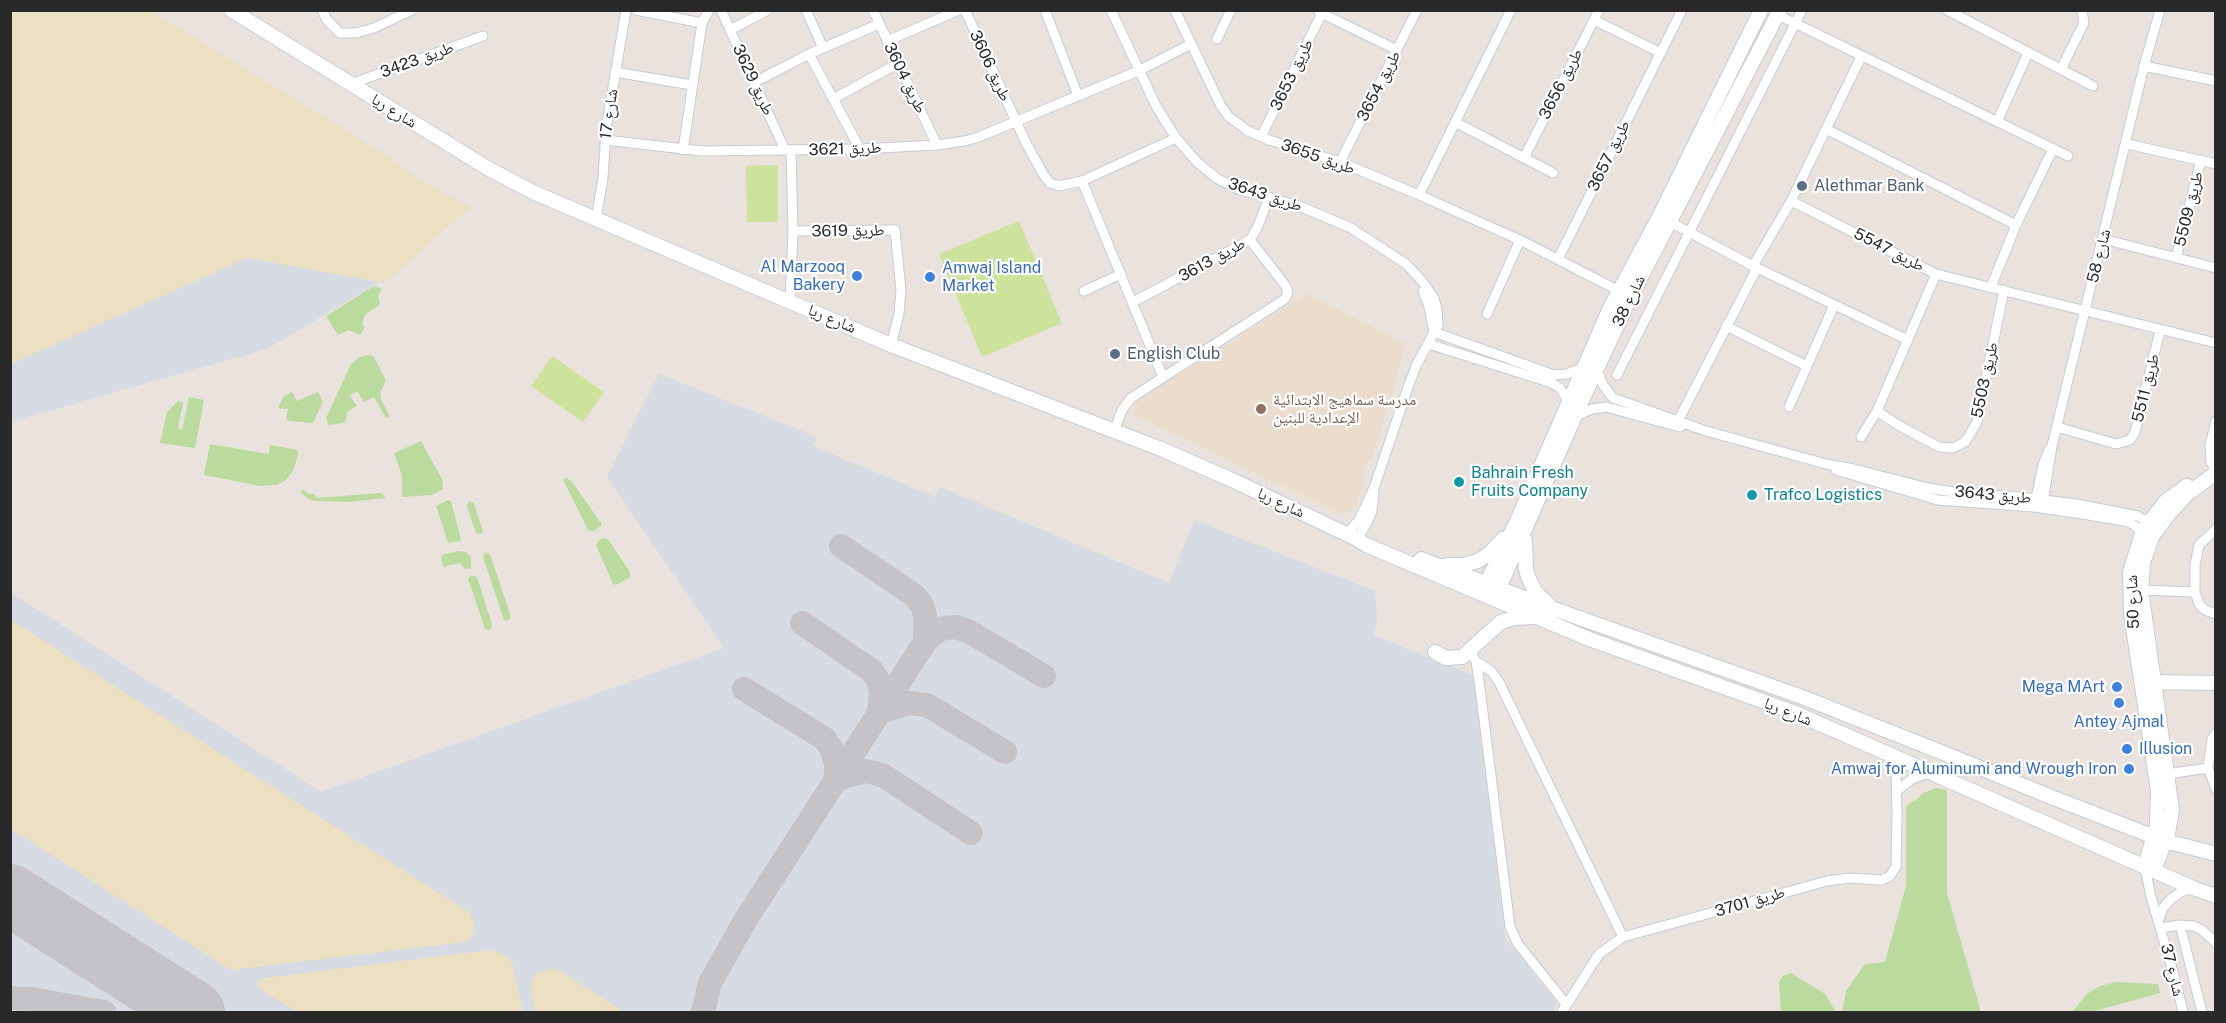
<!DOCTYPE html>
<meta charset="utf-8">
<style>
body{margin:0}
#map{position:relative;width:2226px;height:1023px;overflow:hidden;background:#eae2dc;font-family:"Public Sans",sans-serif}
canvas{display:block}
.frame{position:absolute;inset:0;border:12px solid #292929;pointer-events:none}
</style>
<div id="map">
<canvas width="2226" height="1023"></canvas>
<div class="frame"></div>
</div>
<script>
const c = document.querySelector('canvas').getContext('2d');
c.lineJoin = 'round';
function paint(path, color) { c.fillStyle = color; c.fill(path, 'evenodd'); }
const shape = rows => new Path2D(rows.map(r => 'M' + r).join(''));
function strokePath(path, color, width, dash) { c.strokeStyle = color; c.lineWidth = width; c.lineCap = dash ? 'butt' : 'round'; c.setLineDash(dash || []); c.stroke(path); }
function write(font, color, halo, rows, align = 'center') {
  c.font = font + ' "Public Sans","Noto Naskh Arabic",sans-serif'; c.lineWidth = 4.5; c.setLineDash([]); c.textBaseline = 'middle'; c.strokeStyle = halo; c.fillStyle = color; for (const [text, x, y, turn = 0] of rows) {
    c.save(); c.translate(x, y); c.rotate((+turn || 0) * Math.PI / 180); c.textAlign = isNaN(turn) ? turn : align; if (halo) c.strokeText(text, 0, 0); c.fillText(text, 0, 0); c.restore();
  }
}
paint(shape([
 [1307,294,1406,344,1372,459,1365,464,1362,473,1364,480,1356,507,1342,514,1134,415,1135,402]
]), '#eaddcd');
paint(shape([
 [10,11,151,11,391,158,420,180,470,207,385,283,380,282,267,349,11,422],
 [659,374,817,437,813,446,935,497,940,487,1169,583,1194,520,1375,591,1377,621,1373,635,1475,676,1505,937,1557,1003,1553,1012,11,1012,10,592,321,792,724,648,607,477]
]), '#d7dbe3');
paint(shape([
 [374,286,382,289,378,296,380,302,379,305,365,315,362,324,365,327,360,335,349,330,338,335,326,316],
 [371,355,374,357,386,381,380,393,381,399,390,417,386,418,374,397,364,402,357,391,350,396,357,406,347,412,345,423,328,425,326,418,351,364,360,357],
 [292,392,297,401,318,392,323,402,313,423,290,421,286,419,288,409,278,408,284,396],
 [189,397,204,400,195,448,160,443,167,412,178,401,183,402,178,428,182,430],
 [421,441,442,479,443,489,432,495,402,497,402,476,394,453],
 [210,444,269,454,270,445,298,450,297,458,294,469,286,480,277,485,261,486,204,475],
 [567,478,573,483,601,523,601,526,593,531,588,530,563,479],
 [304,490,309,494,314,494,316,498,381,493,386,498,348,502,322,501,310,500,301,493,300,491],
 [448,500,451,501,461,539,460,541,448,543,436,506],
 [469,501,474,503,483,531,481,534,476,533,467,506],
 [603,538,608,539,630,572,629,578,616,585,613,584,596,545,599,540],
 [458,551,465,552,471,557,471,568,465,569,460,563,443,567,441,555],
 [485,552,490,554,511,617,508,621,504,620,483,557],
 [471,575,477,577,492,625,490,630,485,629,468,579],
 [1936,788,1947,790,1947,893,1981,1012,1842,1012,1846,991,1865,964,1885,962,1906,886,1906,806,1920,797,1921,794],
 [1791,973,1825,994,1836,1012,1781,1012,1779,982,1783,976],
 [2116,982,2158,984,2160,993,2091,1012,2072,1012,2087,994,2100,986]
]), '#bbdb9e');
paint(shape([
 [10,11,151,11,391,158,420,180,470,207,385,283,247,258,11,364],
 [11,620,470,913,475,926,471,938,464,942,231,970,11,829],
 [491,950,505,955,512,963,523,1012,297,1012,260,989,257,983,263,978],
 [550,969,557,969,624,1012,535,1012,531,993,532,980,537,974]
]), '#ece0c2');
paint(shape([
 [778,165,778,222,747,222,746,166],
 [1019,221,1062,323,982,357,939,254],
 [552,356,604,392,583,422,531,386]
]), '#cde29a');
strokePath(shape([
 [802,623,872,671,878,680,881,692,879,712,908,703,927,705,1005,752],
 [925,642,934,633,944,628,956,627,968,631,1044,676],
 [744,689,825,739,832,750,836,764,836,780],
 [837,779,865,771,875,773,884,776,971,833],
 [10,998,31,999,104,1012],
 [703,1012,710,983,746,919,925,642,925,615,922,605,914,595,841,546]
]), '#c5c3c7', 24);
strokePath(shape([
 [10,895,194,1012]
]), '#c5c3c7', 62);
const street = shape([
 [322,10,327,20,340,33,356,33,374,28,412,10],
 [636,10,702,23],
 [721,10,785,150],
 [806,10,823,48],
 [873,10,937,145],
 [965,10,1026,143,1043,174,1050,183,1059,186,1082,181,1176,138],
 [1045,10,1078,96],
 [1111,10,1156,106,1176,138,1198,163,1218,179,1240,190,1297,205,1351,228,1406,264,1422,281,1434,298,1437,310,1438,325,1416,366,1407,390,1374,488,1359,520,1347,534],
 [1175,10,1221,106,1228,116,1248,131,1269,140,1340,162,1419,195,1520,240,1623,293],
 [1947,10,2093,86],
 [1319,12,1397,50],
 [1778,15,2068,156],
 [1594,20,1661,53],
 [730,30,768,10],
 [1217,39,1231,10],
 [887,41,959,10],
 [809,54,860,149],
 [2144,66,2216,81],
 [2061,69,2084,23,2082,10],
 [615,72,692,85],
 [755,82,809,54,879,24],
 [351,84,483,36],
 [833,99,897,64],
 [1455,122,1553,173],
 [1997,122,2028,53],
 [1826,129,2016,225],
 [1261,137,1322,13],
 [605,140,702,151,860,149,937,145,964,141,976,138,1138,71,1191,44],
 [2127,144,2216,164],
 [683,150,702,23,709,10],
 [1524,158,1599,10],
 [1340,162,1417,10],
 [1082,181,1163,377],
 [1419,195,1511,10],
 [1791,201,1936,274,2216,343],
 [596,219,603,178,606,129,626,10],
 [1670,222,1753,266,1908,340],
 [793,231,895,230,901,290,899,314,891,345],
 [2103,239,2216,268],
 [2176,258,2201,160],
 [1558,259,1682,10],
 [1753,266,1791,201,1861,57],
 [1991,287,2016,225,2053,149],
 [1084,291,1121,274],
 [1423,291,1429,307,1434,332],
 [790,302,793,231,791,150],
 [1133,302,1250,240,1258,226,1269,197],
 [1487,314,1520,240],
 [1726,326,1807,366],
 [1434,332,1554,375,1567,374,1585,367],
 [1429,344,1552,383,1560,388,1569,402],
 [1597,369,1603,385,1613,398,1706,431,1826,464,1854,469,1928,488,1960,493,2020,497,2076,504,2138,516,2153,525],
 [1617,375,1802,10],
 [1789,407,1834,305],
 [1877,411,1898,425,1939,447,1953,448,1965,442,1977,422,2004,290],
 [1576,416,1592,409,1606,407,1680,427],
 [1678,421,1757,268],
 [2216,421,2210,445,2211,462,2216,472],
 [2057,427,2116,444,2130,440,2135,432,2160,331],
 [1114,431,1122,410,1131,398,1285,299,1288,292,1285,285,1250,240],
 [1861,437,1877,411,1936,274],
 [1836,470,1938,500,2034,507,2083,514,2129,522,2146,533],
 [2035,503,2043,465,2049,450],
 [2042,508,2052,446,2144,66,2160,10],
 [1357,539,1367,523,1372,511,1374,493],
 [2141,590,2195,592,2195,565,2199,545,2216,529],
 [2195,592,2199,604,2205,610,2216,614],
 [1470,651,1476,661,1479,680,1510,927,1518,944,1566,1004],
 [1476,661,1492,672,1499,682,1623,937],
 [2216,733,2212,739,2208,768,2216,789],
 [2167,774,2208,768],
 [1898,790,1912,779,1931,772],
 [2145,866,2150,893,2175,979,2183,1012],
 [2159,919,2163,908,2171,899,2181,892,2193,888],
 [2180,925,2202,1012],
 [2161,928,2180,925,2194,926,2202,930,2216,943],
 [1562,1012,1599,954,1623,937,1827,881,1849,878,1881,880,1889,877,1896,867,1897,813,1896,769,1891,755]
]);
const secondary = shape([
 [231,10,489,169,535,193,891,345,1161,449,1230,479,1357,539,1366,545,1589,639,1793,712,2193,888,2216,896],
 [1525,540,1526,569,1528,577,1536,593,1548,604],
 [1421,559,1554,609,1802,697,1946,754,2051,797,2165,841,2216,854],
 [1447,565,1463,565,1478,561,1490,553,1503,539],
 [1483,590,1517,521,1610,308,1659,217,1761,10],
 [1495,597,1583,398,1630,298,1780,10],
 [1435,652,1446,658,1462,657,1501,622,1514,618,1534,617],
 [2146,682,2216,683],
 [2145,866,2157,825,2158,791,2131,614,2130,572,2143,530,2166,501,2187,486],
 [2154,870,2168,833,2172,810,2141,590,2143,563,2152,537,2167,516,2187,494,2216,473]
]);
strokePath(street, '#c8ccd5', 11);
strokePath(secondary, '#c8ccd5', 16);
strokePath(street, '#fff', 9);
strokePath(secondary, '#fff', 14);
for (const [x, y, r, color] of [
 [1802,186,6,"#5c6f8a"],
 [857,276,6,"#3f7fe0"],
 [930,277,6,"#3f7fe0"],
 [1115,354,6,"#5c6f8a"],
 [1261,409,6,"#8d6e63"],
 [1459,482,6,"#0f9aa8"],
 [1752,495,6,"#0f9aa8"],
 [2117,687,6,"#3f7fe0"],
 [2119,703,6,"#3f7fe0"],
 [2127,749,6,"#3f7fe0"],
 [2129,769,6,"#3f7fe0"]
]) { const dot = new Path2D(); dot.arc(x, y, r, 0, 2 * Math.PI); c.fillStyle = color; c.fill(dot); strokePath(dot, '#fff', 2); }
write('16px', '#292929', '#fff', [
 ["طريق 3423",417,60,-20],
 ["طريق 3606",990,66,65],
 ["طريق 3653",1292,75,-64],
 ["طريق 3604",905,78,64],
 ["طريق 3629",753,80,65],
 ["طريق 3656",1561,84,-63],
 ["طريق 3654",1379,86,-63],
 ["شارع ريا",394,111,32],
 ["شارع 17",609,114,-82],
 ["طريق 3621",845,149,-2],
 ["طريق 3657",1609,156,-64],
 ["طريق 3655",1318,157,19],
 ["طريق 3643",1265,195,18],
 ["طريق 5509",2189,209,-76],
 ["طريق 3619",848,231,-1],
 ["طريق 5547",1889,250,27],
 ["شارع 58",2099,256,-76],
 ["طريق 3613",1212,260,-29],
 ["شارع 38",1629,301,-64],
 ["شارع ريا",832,319,23],
 ["طريق 5503",1985,380,-78],
 ["طريق 5511",2146,388,-76],
 ["طريق 3643",1993,495,5],
 ["شارع ريا",1281,503,25],
 ["شارع 50",2133,602,-92],
 ["شارع ريا",1788,712,22],
 ["طريق 3701",1750,902,-16],
 ["شارع 37",2172,970,76]
]);
write('16px', '#4e5e75', '#fff', [
 ["Alethmar Bank",1814,186],
 ["English Club",1127,354]
], 'left');
write('16px', '#366cbe', '#fff', [
 ["Al Marzooq",845,267],
 ["Bakery",845,285],
 ["Amwaj Island",942,268,"left"],
 ["Market",942,286,"left"],
 ["Mega MArt",2105,687],
 ["Antey Ajmal",2119,722,"center"],
 ["Illusion",2139,749,"left"],
 ["Amwaj for Aluminumi and Wrough Iron",2117,769]
], 'right');
write('16px', '#785e54', '#fff', [
 ["مدرسة سماهيج الابتدائية",1273,400],
 ["الإعدادية للبنين",1273,418]
], 'left');
write('16px', '#0d838f', '#fff', [
 ["Bahrain Fresh",1471,473],
 ["Fruits Company",1471,491],
 ["Trafco Logistics",1764,495]
], 'left');
</script>
